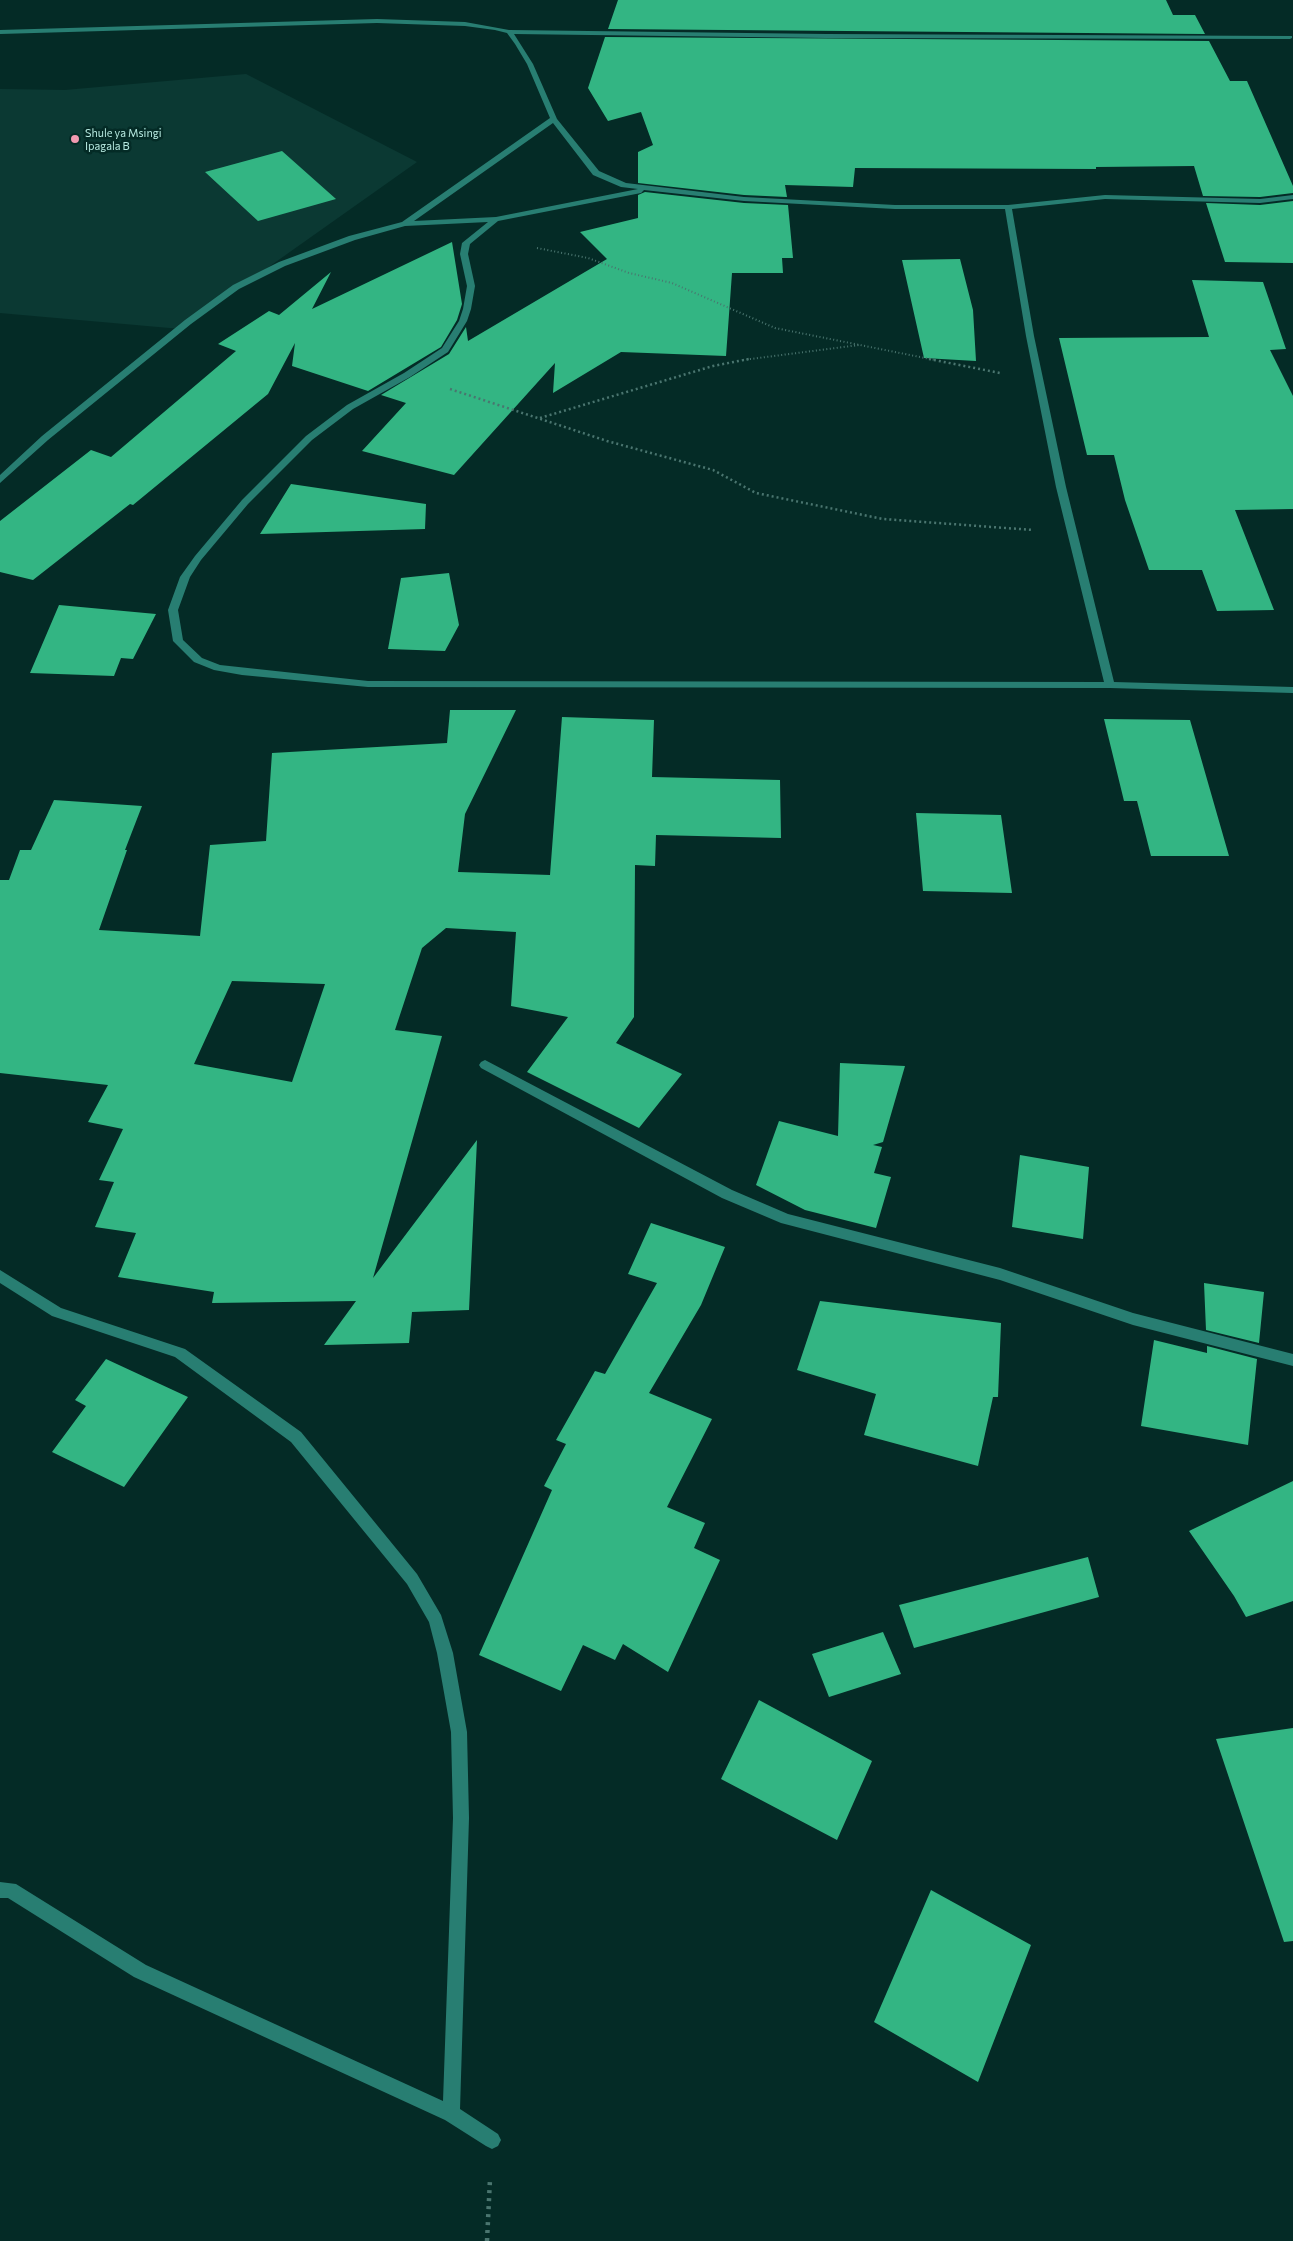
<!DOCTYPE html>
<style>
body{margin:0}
canvas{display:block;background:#042b26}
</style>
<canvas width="1293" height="2241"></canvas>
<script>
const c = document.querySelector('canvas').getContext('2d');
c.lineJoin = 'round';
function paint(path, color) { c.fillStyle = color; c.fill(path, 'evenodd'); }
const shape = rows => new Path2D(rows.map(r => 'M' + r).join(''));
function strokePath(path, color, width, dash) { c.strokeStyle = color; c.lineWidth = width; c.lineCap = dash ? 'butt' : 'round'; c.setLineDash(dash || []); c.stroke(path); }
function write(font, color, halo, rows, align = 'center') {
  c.font = font + ' Commissioner,sans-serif'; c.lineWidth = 5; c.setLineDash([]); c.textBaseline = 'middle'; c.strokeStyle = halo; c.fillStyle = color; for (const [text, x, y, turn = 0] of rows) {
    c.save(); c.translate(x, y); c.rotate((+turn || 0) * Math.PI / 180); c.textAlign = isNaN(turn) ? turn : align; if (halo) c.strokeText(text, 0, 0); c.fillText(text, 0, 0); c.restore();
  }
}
paint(shape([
 [246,74,417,162,181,329,0,313,0,89,65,90]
]), '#0b3933');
paint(shape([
 [618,0,1166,0,1173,15,1195,15,1205,34,608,29],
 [605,37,1209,41,1230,81,1247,81,1293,186,1293,193,1260,197,1203,196,1194,166,1096,167,1096,169,855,168,853,187,785,185,787,197,744,195,638,183,638,152,653,145,641,112,608,121,588,88],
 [282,151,336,199,258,221,205,172],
 [645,192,744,203,788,205,793,258,782,258,783,273,732,273,726,356,621,352,553,393,555,363,454,475,362,451,406,403,381,395,449,354,466,327,468,341,607,259,580,232,638,218,638,195],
 [1293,201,1293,263,1225,262,1206,203,1260,205],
 [452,242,462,304,457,320,441,347,368,391,292,366,295,343,268,394,133,505,130,504,33,580,0,572,0,521,91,450,111,457,236,351,218,344,269,311,279,315,331,272,312,309],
 [960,259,973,310,976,361,924,358,902,260],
 [1192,280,1263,282,1286,349,1270,350,1293,396,1293,509,1235,510,1274,610,1217,611,1202,570,1149,570,1125,500,1114,455,1087,455,1059,338,1209,337],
 [291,484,426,504,425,529,260,534],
 [449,573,459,625,445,651,388,649,401,578],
 [59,605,156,614,133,659,121,658,114,676,30,673],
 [450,710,516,710,465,814,458,872,550,875,562,717,654,720,652,777,780,780,781,838,656,835,655,866,635,865,634,1017,616,1043,682,1074,639,1128,527,1072,568,1017,511,1006,516,932,446,928,422,948,395,1030,442,1036,373,1278,477,1140,469,1310,412,1312,409,1343,324,1345,356,1301,212,1303,214,1292,118,1277,136,1233,95,1227,114,1182,99,1180,123,1129,88,1122,108,1085,0,1073,0,880,9,880,20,850,31,850,54,800,142,806,125,850,127,850,99,930,200,936,210,845,266,841,272,753,447,743],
 [232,981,325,984,292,1082,194,1064],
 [1104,719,1190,720,1229,856,1151,856,1137,801,1124,801],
 [916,813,1001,815,1012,893,923,891],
 [840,1063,905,1066,883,1142,873,1145,882,1147,874,1173,891,1177,876,1228,805,1210,756,1185,779,1121,838,1136],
 [1020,1155,1089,1167,1083,1239,1012,1227],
 [651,1223,725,1247,701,1305,649,1393,712,1419,667,1507,705,1523,694,1548,720,1560,668,1672,623,1644,615,1660,583,1645,561,1691,479,1655,552,1490,544,1486,566,1444,556,1440,595,1371,605,1374,657,1283,628,1274],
 [1204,1283,1264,1292,1259,1343,1206,1330],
 [820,1301,1001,1323,998,1397,993,1397,978,1466,864,1435,876,1394,797,1370],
 [1154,1340,1207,1353,1207,1346,1257,1359,1248,1445,1141,1426],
 [106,1359,188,1397,124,1487,52,1452,86,1406,75,1400],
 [1293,1481,1293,1601,1246,1617,1234,1596,1189,1531],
 [1088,1557,1099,1597,914,1648,899,1605],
 [883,1632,901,1674,829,1697,812,1654],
 [759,1700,872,1761,837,1840,721,1779],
 [1293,1728,1293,1941,1284,1942,1216,1739],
 [931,1890,1031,1945,978,2082,874,2022]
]), '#33b583');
strokePath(shape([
 [537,248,588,258,629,273,672,283,775,328,935,360],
 [743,360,859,345]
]), '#4a756f', 2, [1, 2.5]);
strokePath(shape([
 [929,359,1000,373],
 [450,389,607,441,713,470,756,493,883,519,1033,530],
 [540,418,713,366,749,359]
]), '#4a756f', 2.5, [2, 3]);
strokePath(shape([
 [487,2241,490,2179]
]), '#4a756f', 4.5, [3, 5]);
paint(shape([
 [377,19,465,22,509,30,826,34,1292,36,1292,38,1290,39,826,38,514,34,533,64,557,119,599,171,626,183,744,197,895,205,1008,205,1105,195,1260,199,1293,195,1293,199,1260,203,1105,199,1012,209,1034,336,1066,487,1114,682,1293,687,1293,693,1110,688,368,687,242,675,214,670,194,662,173,641,168,610,180,577,195,556,242,500,306,436,347,405,404,373,442,348,459,321,463,309,467,286,460,254,462,243,488,222,405,226,355,240,285,266,239,289,191,324,48,440,0,483,0,475,42,436,185,320,233,285,279,262,349,236,402,222,550,118,527,64,515,44,507,33,495,30,465,26,377,23,0,34,0,30,377,19],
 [553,123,593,175,621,187,638,189,496,217,414,221,553,123],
 [644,190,744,201,895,209,1005,209,1026,336,1056,487,1104,682,368,681,220,665,202,658,183,640,178,610,190,577,201,560,248,504,312,440,353,409,410,377,448,352,467,321,471,309,475,286,468,254,470,244,498,221,641,193,644,190],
 [485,1060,732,1190,788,1214,1000,1268,1133,1313,1293,1354,1293,1366,1133,1325,1000,1280,781,1223,722,1198,481,1068,479,1065,481,1062,485,1060],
 [0,1270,61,1308,185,1349,301,1432,417,1574,441,1615,453,1653,467,1732,469,1818,460,2109,498,2134,501,2140,498,2146,492,2149,486,2146,445,2120,134,1977,8,1898,0,1898,0,1882,16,1884,146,1965,443,2101,453,1818,451,1732,437,1653,429,1622,407,1584,291,1442,175,1357,52,1316,0,1283,0,1270]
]), '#287e72');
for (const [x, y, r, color] of [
 [75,139,5,"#f19ab1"]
]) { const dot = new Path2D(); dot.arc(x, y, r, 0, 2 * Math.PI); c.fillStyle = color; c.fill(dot); strokePath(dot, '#042b26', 2); }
write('11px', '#b5e8df', '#042b26', [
 ["Shule ya Msingi",85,133],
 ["Ipagala B",85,146]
], 'left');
</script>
